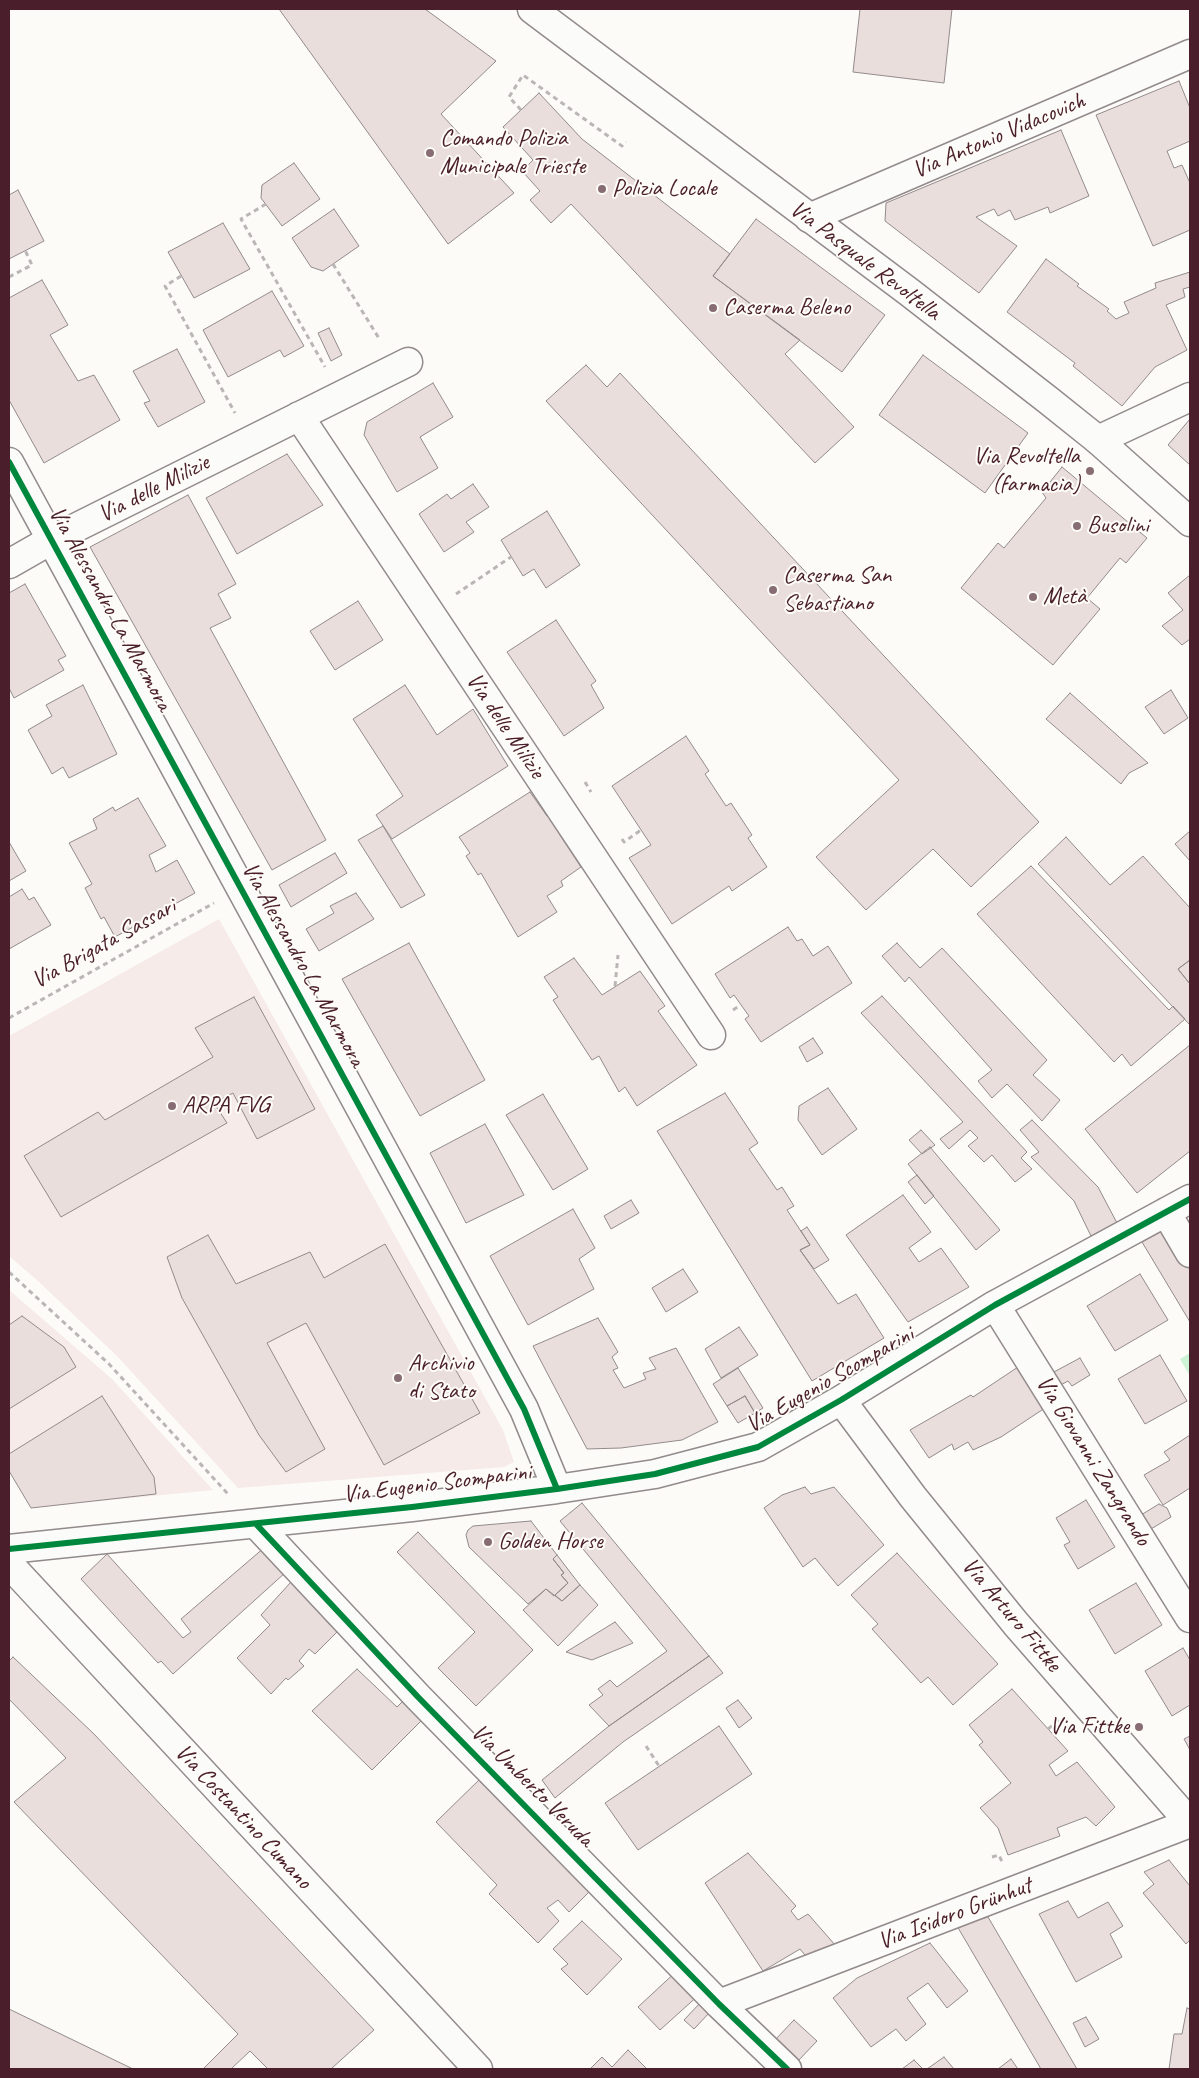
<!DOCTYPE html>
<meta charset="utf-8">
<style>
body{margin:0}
#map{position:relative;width:1199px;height:2078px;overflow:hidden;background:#fcfbf8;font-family:Caveat,sans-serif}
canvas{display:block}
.frame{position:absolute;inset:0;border:10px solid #4a1f2b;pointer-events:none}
</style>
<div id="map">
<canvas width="1199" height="2078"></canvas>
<div class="frame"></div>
</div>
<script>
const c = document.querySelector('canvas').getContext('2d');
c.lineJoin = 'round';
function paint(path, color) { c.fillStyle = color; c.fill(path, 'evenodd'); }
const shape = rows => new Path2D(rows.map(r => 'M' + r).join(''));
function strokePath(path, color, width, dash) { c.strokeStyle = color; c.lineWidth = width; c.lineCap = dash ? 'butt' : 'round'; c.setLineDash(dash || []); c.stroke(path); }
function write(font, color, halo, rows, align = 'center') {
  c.font = font + ' Caveat,sans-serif'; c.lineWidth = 4; c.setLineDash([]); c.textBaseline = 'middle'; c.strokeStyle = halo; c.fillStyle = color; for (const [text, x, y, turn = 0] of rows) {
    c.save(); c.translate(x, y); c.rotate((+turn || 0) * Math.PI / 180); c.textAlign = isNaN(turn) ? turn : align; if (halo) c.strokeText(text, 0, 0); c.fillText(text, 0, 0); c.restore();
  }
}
paint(shape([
 [219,919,503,1430,514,1462,504,1467,238,1488,117,1356,38,1281,9,1256,9,1036],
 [9,1290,112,1379,213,1490,31,1508,9,1471]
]), '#f6ebe8');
paint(shape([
 [1190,1353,1190,1376,1180,1359]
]), '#cdf3d5');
const building = shape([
 [279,9,425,9,496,61,441,114,514,193,448,244,279,9],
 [860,9,952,9,944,83,853,72,860,9],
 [1179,81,1190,108,1190,141,1167,151,1174,168,1182,165,1190,183,1190,230,1153,246,1096,115,1179,81],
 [539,93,582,139,730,254,713,276,800,340,785,354,854,427,815,463,571,204,551,223,530,200,540,191,522,171,533,160,503,127,539,93],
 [1061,130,1089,196,1050,213,1048,207,1015,220,1010,210,998,216,994,209,976,217,1017,246,979,293,885,221,886,203,1061,130],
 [294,163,320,199,282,226,261,198,262,185,294,163],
 [18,190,44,241,9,259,9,195,18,190],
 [334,209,359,246,323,271,311,267,292,238,334,209],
 [756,219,885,315,842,372,713,276,756,219],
 [223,223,250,269,194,298,168,252,223,223],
 [1046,259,1079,284,1077,286,1109,309,1107,311,1116,319,1129,313,1124,302,1156,288,1155,283,1190,272,1190,287,1183,289,1185,297,1166,305,1187,350,1155,367,1122,406,1073,366,1075,363,1007,312,1046,259],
 [42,280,68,325,50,335,78,381,94,375,120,420,44,463,9,400,9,298,42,280],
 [272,291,304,346,284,357,280,350,228,377,203,330,272,291],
 [329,328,342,355,331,361,318,333,329,328],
 [177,349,205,402,158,427,144,403,150,401,133,371,177,349],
 [923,355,1028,433,985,493,879,415,923,355],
 [586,365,607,387,620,373,1039,822,971,887,933,849,866,910,816,857,899,780,546,401,586,365],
 [433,383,453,417,420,437,438,468,397,492,364,435,367,422,433,383],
 [1190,419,1190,465,1168,445,1190,419],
 [287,454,323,505,237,554,206,498,287,454],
 [1062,467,1147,538,1126,563,1120,558,1087,598,1100,609,1053,665,961,588,998,543,1004,548,1046,498,1042,492,1062,467],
 [473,484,489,507,466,522,474,532,444,552,419,514,447,494,451,499,473,484],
 [188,495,236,584,218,594,231,618,210,628,326,840,272,870,90,547,188,495],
 [547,511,580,565,546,588,534,569,523,576,501,540,547,511],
 [1190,575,1190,639,1182,645,1162,626,1183,610,1168,593,1190,575],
 [25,584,66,656,58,660,64,670,14,698,9,688,9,593,25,584],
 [358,601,383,640,335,670,310,631,358,601],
 [556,620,596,681,591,685,604,708,564,736,507,652,556,620],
 [83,685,117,754,69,778,63,767,52,774,28,730,52,716,46,705,83,685],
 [405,685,437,735,473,709,508,766,392,839,376,815,403,796,353,719,405,685],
 [1171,690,1188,718,1164,734,1145,707,1171,690],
 [1070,693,1148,763,1129,773,1121,784,1046,719,1070,693],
 [686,736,709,771,705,774,726,806,731,803,752,835,748,838,767,867,732,891,729,886,672,924,629,858,651,845,612,786,686,736],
 [530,792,547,816,551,814,562,833,560,835,581,867,561,881,563,886,547,896,557,912,518,937,481,873,478,875,466,856,470,853,459,837,530,792],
 [138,798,166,846,149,855,156,872,177,860,195,893,115,937,104,917,101,919,85,888,92,884,69,843,97,829,93,819,113,807,115,811,138,798],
 [383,826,425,895,401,908,358,840,383,826],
 [1190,831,1190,861,1175,844,1190,831],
 [1066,837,1110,885,1143,856,1190,908,1190,960,1178,969,1190,984,1190,1025,1038,864,1066,837],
 [9,842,26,871,9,881,9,842],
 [335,853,347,873,291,907,279,885,335,853],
 [1031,866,1169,1010,1173,1006,1185,1019,1131,1066,1122,1054,1114,1062,977,914,1031,866],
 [22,889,29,900,34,897,51,925,9,949,9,897,22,889],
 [356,893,374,919,319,951,306,929,334,913,330,906,356,893],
 [788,927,797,941,802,939,813,956,828,946,852,983,761,1042,745,1019,749,1016,734,995,730,998,715,974,788,927],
 [409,943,485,1080,420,1116,342,979,409,943],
 [897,943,920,968,942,948,1047,1060,1033,1075,1060,1100,1042,1121,1007,1084,992,1098,978,1081,992,1070,909,977,905,982,882,956,897,943],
 [574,958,602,995,640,971,665,1006,658,1011,697,1065,637,1106,625,1087,619,1092,599,1056,592,1060,553,1000,558,997,544,977,574,958],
 [1190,960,1190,984,1178,969,1190,960],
 [882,996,1027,1152,1021,1158,1032,1169,1015,1182,992,1155,984,1162,968,1146,978,1138,970,1130,949,1149,940,1139,963,1122,861,1013,882,996],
 [254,997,315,1109,257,1139,233,1093,214,1103,227,1123,61,1217,24,1156,98,1112,105,1120,213,1057,195,1028,254,997],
 [813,1038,823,1053,807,1062,799,1047,813,1038],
 [1190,1045,1190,1151,1137,1193,1085,1129,1190,1045],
 [828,1088,857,1129,822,1155,798,1120,799,1106,828,1088],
 [725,1093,758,1143,749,1149,777,1190,782,1187,794,1206,787,1210,810,1245,800,1250,838,1304,856,1294,884,1338,812,1381,657,1131,725,1093],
 [543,1094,588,1169,553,1190,506,1115,543,1094],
 [1032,1120,1098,1187,1117,1223,1091,1236,1074,1201,1031,1157,1039,1152,1020,1130,1032,1120],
 [485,1124,524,1195,466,1223,430,1153,485,1124],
 [921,1130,935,1145,922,1154,909,1140,921,1130],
 [930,1147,1000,1230,976,1250,908,1164,930,1147],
 [917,1175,934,1196,925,1204,908,1182,917,1175],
 [903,1195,931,1232,909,1248,919,1262,941,1248,969,1287,908,1322,846,1235,903,1195],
 [631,1200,639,1213,611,1229,604,1216,631,1200],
 [573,1209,595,1248,579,1259,594,1289,528,1325,490,1256,573,1209],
 [807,1227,829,1260,814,1269,800,1250,810,1245,801,1231,807,1227],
 [1166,1229,1190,1269,1190,1322,1142,1242,1166,1229],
 [208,1235,236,1284,310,1252,324,1278,385,1244,480,1413,384,1465,306,1323,267,1343,325,1449,286,1472,259,1435,182,1298,167,1257,208,1235],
 [683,1269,698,1292,666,1312,652,1288,683,1269],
 [1140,1274,1168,1320,1115,1351,1087,1306,1140,1274],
 [22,1316,64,1347,76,1367,9,1409,9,1325,22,1316],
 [598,1318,618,1352,612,1357,618,1368,613,1370,624,1388,646,1379,643,1373,656,1369,649,1358,676,1348,718,1422,682,1440,621,1448,587,1449,533,1346,598,1318],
 [739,1327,758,1355,721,1378,705,1349,739,1327],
 [1160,1355,1187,1401,1145,1424,1118,1379,1160,1355],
 [1080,1358,1090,1375,1072,1386,1068,1381,1059,1386,1052,1373,1080,1358],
 [1018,1367,1045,1408,1001,1437,973,1450,968,1442,954,1450,952,1444,929,1458,910,1430,971,1395,973,1397,1018,1367],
 [738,1368,763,1408,755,1413,745,1396,727,1406,713,1384,738,1368],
 [102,1396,154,1477,156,1494,31,1508,9,1471,9,1454,102,1396],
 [745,1396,755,1413,738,1423,727,1406,745,1396],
 [1190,1435,1190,1488,1163,1505,1144,1475,1170,1460,1164,1452,1190,1435],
 [805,1487,811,1494,834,1487,884,1545,838,1586,815,1558,803,1567,764,1508,782,1495,805,1487],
 [1086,1500,1115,1547,1078,1569,1064,1545,1070,1542,1056,1518,1086,1500],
 [582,1503,709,1656,609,1726,589,1705,603,1695,598,1689,610,1680,617,1687,667,1651,560,1521,582,1503],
 [1159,1504,1167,1508,1171,1517,1151,1529,1141,1515,1159,1504],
 [531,1521,557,1555,553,1559,564,1573,561,1575,568,1583,554,1596,546,1589,528,1604,469,1547,466,1535,468,1530,473,1526,531,1521],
 [418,1532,533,1650,476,1706,438,1668,475,1632,397,1552,418,1532],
 [265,1547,286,1572,173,1674,161,1661,158,1663,81,1579,107,1554,183,1638,191,1632,181,1619,265,1547],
 [897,1553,998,1664,953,1705,928,1677,921,1683,872,1629,878,1624,851,1595,897,1553],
 [557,1555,580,1585,562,1601,555,1595,568,1583,561,1575,564,1573,553,1559,557,1555],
 [291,1582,337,1632,315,1654,309,1649,299,1661,304,1666,288,1680,286,1678,271,1694,237,1658,270,1625,261,1615,291,1582],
 [1136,1583,1162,1625,1115,1654,1089,1610,1136,1583],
 [580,1585,598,1605,558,1646,523,1610,546,1589,562,1601,580,1585],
 [615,1622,633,1643,592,1660,566,1652,615,1622],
 [1183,1648,1190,1660,1190,1705,1172,1716,1145,1671,1183,1648],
 [709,1656,723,1673,623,1742,555,1798,542,1780,609,1726,709,1656],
 [13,1657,94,1734,374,2030,331,2069,268,2069,250,2051,231,2069,203,2069,238,2034,14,1802,66,1758,9,1699,9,1661,13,1657],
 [357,1669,397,1707,404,1700,423,1719,372,1770,312,1711,357,1669],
 [1012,1689,1068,1751,1049,1765,1056,1776,1077,1762,1115,1807,1096,1826,1086,1817,1057,1828,1060,1836,1008,1855,998,1828,980,1808,1011,1783,979,1745,983,1742,969,1725,1012,1689],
 [738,1700,752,1718,739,1728,726,1708,738,1700],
 [719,1726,752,1774,638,1850,605,1803,719,1726],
 [1190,1736,1190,1750,1184,1739,1190,1736],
 [481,1778,591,1890,569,1912,558,1900,547,1908,559,1921,538,1943,489,1894,497,1885,436,1822,481,1778],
 [748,1853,796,1906,791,1911,798,1920,808,1914,836,1946,809,1960,800,1949,763,1971,705,1883,748,1853],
 [1169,1860,1190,1886,1190,1940,1186,1944,1143,1893,1154,1884,1144,1872,1169,1860],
 [1068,1901,1078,1918,1108,1902,1123,1926,1110,1934,1122,1957,1076,1982,1039,1914,1068,1901],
 [988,1917,1077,2069,1041,2069,957,1926,988,1917],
 [582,1921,622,1959,587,1995,561,1969,568,1964,553,1949,582,1921],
 [930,1943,968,1991,947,2008,928,1983,907,1998,926,2024,906,2041,896,2029,871,2047,833,1998,857,1978,930,1943],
 [679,1969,701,1993,660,2030,638,2007,679,1969],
 [701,2002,711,2011,694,2029,684,2020,701,2002],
 [1187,2008,1190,2009,1190,2069,1169,2069,1174,2034,1182,2034,1187,2008],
 [9,2009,133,2069,9,2069,9,2009],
 [1086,2017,1099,2039,1085,2047,1073,2023,1086,2017],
 [794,2020,817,2041,797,2062,774,2041,794,2020],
 [628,2050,647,2069,590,2069,602,2057,612,2067,628,2050],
 [944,2057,954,2069,927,2069,944,2057],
 [1011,2059,1018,2069,998,2069,1011,2059],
 [914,2060,923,2069,902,2069,914,2060]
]);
paint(building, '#eadedc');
strokePath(building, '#928a8b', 1);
const minor = shape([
 [809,218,1190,54],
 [299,416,711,1035],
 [1098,440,1190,397],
 [9,462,524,1409,557,1489],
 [9,564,51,540,408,362],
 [1166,1212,1190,1253],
 [995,1305,1190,1618],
 [841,1400,913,1497,1016,1624,1190,1823],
 [256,1524,418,1697,719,2004,787,2069],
 [9,1549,412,1507,557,1489,655,1474,758,1447,841,1400,995,1305,1190,1199],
 [9,1564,478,2069],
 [719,2004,1190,1823]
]);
const secondary = shape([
 [532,9,909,292,1048,400,1098,440,1190,522]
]);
strokePath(minor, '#928a8b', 31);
strokePath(secondary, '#928a8b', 31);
strokePath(shape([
 [521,110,509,97,523,75,622,146,626,142],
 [266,204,241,219,325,367],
 [333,264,380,340],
 [181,276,165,286,235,413],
 [9,277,32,265,25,250],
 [456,594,511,557],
 [585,782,591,792],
 [622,839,624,842,641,830],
 [615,986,618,955],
 [733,1010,741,1005],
 [9,1018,214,903],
 [9,1272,109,1364,228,1494],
 [1048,1729,1059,1720],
 [646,1746,659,1766],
 [992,1857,999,1855,1002,1862]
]), '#bbb6b6', 3, [5, 4]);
strokePath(minor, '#fbfbf9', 28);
strokePath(secondary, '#fbfbf9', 28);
strokePath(shape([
 [9,462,524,1409,557,1489],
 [256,1524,418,1697,719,2004,787,2069],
 [9,1549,412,1507,557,1489,655,1474,758,1447,841,1400,995,1305,1190,1199]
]), '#00873e', 6);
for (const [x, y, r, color] of [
 [430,153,5,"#886c73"],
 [602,189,5,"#886c73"],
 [713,308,5,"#886c73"],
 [1090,471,5,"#886c73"],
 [1077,526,5,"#886c73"],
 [773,590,5,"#886c73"],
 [1033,597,5,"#886c73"],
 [172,1106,5,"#886c73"],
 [398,1378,5,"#886c73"],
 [488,1542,5,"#886c73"],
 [1139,1727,5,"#886c73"]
]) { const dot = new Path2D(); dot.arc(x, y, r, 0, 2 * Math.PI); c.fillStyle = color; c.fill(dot); strokePath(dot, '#fdfcf7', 2); }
write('24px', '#4a1f2b', '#fdfcf7', [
 ["Via Antonio Vidacovich",999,136,-23],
 ["Via Pasquale Revoltella",865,261,37],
 ["Via delle Milizie",154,489,-27],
 ["Via Alessandro La Marmora",110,609,61],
 ["Via delle Milizie",505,726,56],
 ["Via Brigata Sassari",104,944,-29],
 ["Via Alessandro La Marmora",303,965,61],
 ["Via Eugenio Scomparini",830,1380,-30],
 ["Via Giovanni Zangrando",1093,1461,58],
 ["Via Eugenio Scomparini",437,1484,-7],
 ["Via Arturo Fittke",1011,1615,50],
 ["Via Umberto Veruda",532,1786,45],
 ["Via Costantino Cumano",243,1817,47],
 ["Via Isidoro Grünhut",955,1914,-21]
]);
write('24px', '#4a1f2b', '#fdfcf7', [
 ["Comando Polizia",440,139],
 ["Municipale Trieste",440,167],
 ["Polizia Locale",612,189],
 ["Caserma Beleno",723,308],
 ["Via Revoltella",1080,457,"right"],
 ["(farmacia)",1080,485,"right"],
 ["Busolini",1087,526],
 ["Caserma San",783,576],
 ["Sebastiano",783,604],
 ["Metà",1043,597],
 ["ARPA FVG",182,1106],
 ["Archivio",408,1364],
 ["di Stato",408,1392],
 ["Golden Horse",498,1542],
 ["Via Fittke",1129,1727,"right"]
], 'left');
</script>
